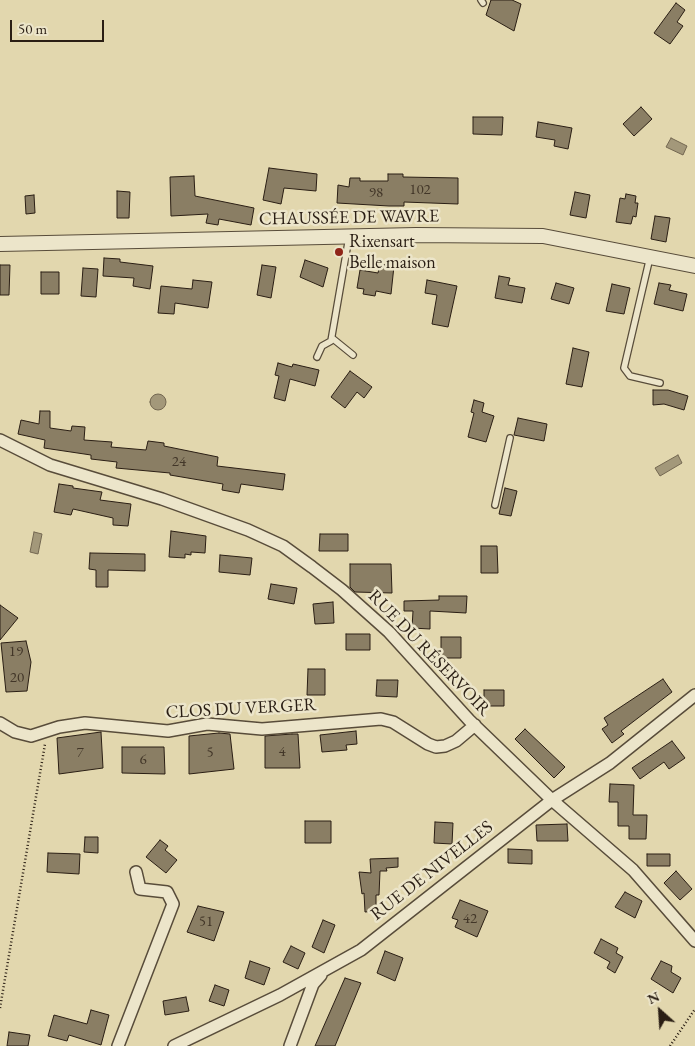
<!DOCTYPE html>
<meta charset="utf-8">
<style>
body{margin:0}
#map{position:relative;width:695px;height:1046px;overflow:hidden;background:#e2d7ae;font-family:"EB Garamond",serif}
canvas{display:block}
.north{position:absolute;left:635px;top:986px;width:50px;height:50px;-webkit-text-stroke:4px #ece5ca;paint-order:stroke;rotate:334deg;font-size:14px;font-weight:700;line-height:20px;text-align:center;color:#2a1e14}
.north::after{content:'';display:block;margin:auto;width:18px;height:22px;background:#2a1e14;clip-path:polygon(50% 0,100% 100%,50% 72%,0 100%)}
.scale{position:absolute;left:10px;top:20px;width:94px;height:22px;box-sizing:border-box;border:2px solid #2a1e14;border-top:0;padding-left:6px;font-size:15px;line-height:18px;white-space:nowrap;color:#2a1e14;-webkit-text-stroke:4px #ece5ca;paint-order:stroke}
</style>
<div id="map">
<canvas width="695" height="1046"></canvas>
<div class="north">N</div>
<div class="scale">50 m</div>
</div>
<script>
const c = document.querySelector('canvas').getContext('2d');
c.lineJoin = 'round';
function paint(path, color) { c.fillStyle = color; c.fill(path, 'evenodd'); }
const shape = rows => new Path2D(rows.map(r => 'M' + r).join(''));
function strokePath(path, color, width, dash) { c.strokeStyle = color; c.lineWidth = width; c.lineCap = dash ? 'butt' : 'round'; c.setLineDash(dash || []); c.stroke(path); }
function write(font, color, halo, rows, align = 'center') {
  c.font = font + ' "EB Garamond",serif'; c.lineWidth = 5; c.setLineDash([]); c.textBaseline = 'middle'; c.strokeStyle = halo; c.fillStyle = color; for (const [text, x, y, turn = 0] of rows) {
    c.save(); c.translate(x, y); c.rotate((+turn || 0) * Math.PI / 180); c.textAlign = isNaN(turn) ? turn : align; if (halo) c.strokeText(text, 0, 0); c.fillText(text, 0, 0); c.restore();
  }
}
const water = shape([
 [671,138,687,146,683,155,666,147,671,138],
 '150 402a8 8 0 1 1 16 0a8 8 0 1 1-16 0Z',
 [678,455,682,463,660,476,655,468,678,455],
 [34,532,42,534,38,554,30,552,34,532]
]);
paint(water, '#a3987a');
strokePath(water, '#736751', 1);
const building = shape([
 [491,0,512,0,521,4,514,31,486,15,491,0],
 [676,3,685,10,677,22,683,26,670,44,654,33,676,3],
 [641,107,652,119,634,136,623,124,641,107],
 [473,117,503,117,502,135,473,134,473,117],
 [538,122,572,128,568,149,554,146,555,140,536,137,538,122],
 [269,168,317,174,316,191,284,188,281,204,263,200,269,168],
 [388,174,403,174,403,177,458,178,458,204,404,202,404,206,389,206,337,203,338,185,349,187,350,178,360,178,360,181,388,181,388,174],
 [194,176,195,196,254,208,251,225,219,219,218,225,206,223,208,214,171,216,170,177,194,176],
 [117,191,130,192,129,218,117,218,117,191],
 [575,192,590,195,586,218,570,215,575,192],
 [626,194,636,196,635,203,638,203,636,217,633,216,631,224,616,222,620,198,625,199,626,194],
 [34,195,35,213,26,214,25,196,34,195],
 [655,216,670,218,666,242,651,239,655,216],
 [104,258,120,259,120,262,153,266,150,289,133,286,134,278,103,276,104,258],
 [305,260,328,268,323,287,300,277,305,260],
 [380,264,394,266,391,294,376,291,375,296,363,294,364,289,357,288,360,270,378,273,380,264],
 [0,265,10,265,9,295,0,295,0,265],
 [262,265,276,267,271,298,257,295,262,265],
 [83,268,98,269,96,297,81,296,83,268],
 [41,272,59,272,59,294,41,294,41,272],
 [499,276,510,278,508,285,525,288,522,303,495,298,499,276],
 [193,280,212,282,208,308,175,303,174,314,158,313,161,286,192,289,193,280],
 [427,280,457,286,448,327,432,324,437,295,425,293,427,280],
 [556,283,574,288,569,304,551,299,556,283],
 [659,283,671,285,669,290,687,294,683,311,654,304,659,283],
 [612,284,630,288,624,314,606,311,612,284],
 [573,348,589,352,582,387,566,384,573,348],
 [278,363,292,367,293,364,319,370,315,386,290,379,285,401,274,398,279,376,275,375,278,363],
 [350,371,372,387,364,398,357,392,345,408,331,397,350,371],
 [653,390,668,390,688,396,684,410,664,404,653,405,653,390],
 [474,400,484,403,482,412,494,416,486,442,468,437,474,413,471,412,474,400],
 [40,411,50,411,50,428,71,431,72,426,85,427,84,440,112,442,111,447,146,450,148,441,164,443,164,446,218,457,217,466,285,474,283,490,241,484,239,493,222,490,223,484,170,475,170,473,116,468,117,462,91,459,91,455,44,448,45,440,18,434,21,420,39,424,40,411],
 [518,418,547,424,544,441,514,435,518,418],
 [59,484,73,486,73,488,102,492,100,500,131,504,128,526,113,525,113,518,73,509,71,515,54,512,59,484],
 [505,488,517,491,511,516,499,514,505,488],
 [171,531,206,536,205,553,191,552,191,555,185,554,185,558,169,557,171,531],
 [320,534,348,534,348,551,319,551,320,534],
 [481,546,497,546,498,573,481,573,481,546],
 [90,553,145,554,145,571,108,570,108,587,96,587,96,570,89,569,90,553],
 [220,555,252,558,250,575,219,572,220,555],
 [350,564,391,564,392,593,355,592,350,587,350,564],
 [271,584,297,588,294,604,268,599,271,584],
 [439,596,467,596,466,613,430,611,430,629,412,628,413,611,404,611,404,601,439,600,439,596],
 [333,602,334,623,315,624,313,604,333,602],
 [0,605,18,618,0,640,0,605],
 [346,634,370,634,370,650,346,650,346,634],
 [441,637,461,637,461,658,441,658,441,637],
 [26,641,31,662,27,691,6,692,1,643,26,641],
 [308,669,325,669,325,695,307,695,308,669],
 [663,679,672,692,621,731,624,734,612,743,602,729,608,725,604,718,663,679],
 [377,680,398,680,397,697,376,696,377,680],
 [484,690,504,690,504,706,484,706,484,690],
 [525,729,565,767,554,778,515,739,525,729],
 [356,731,357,744,346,745,347,750,322,752,320,735,356,731],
 [101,732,103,768,59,774,57,738,101,732],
 [219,733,230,734,234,769,189,774,189,736,219,733],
 [292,734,298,734,300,768,265,768,265,736,292,734],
 [672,741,685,758,669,769,664,762,640,779,632,768,672,741],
 [122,747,164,747,165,774,122,773,122,747],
 [610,784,634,785,633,815,647,815,646,839,629,839,629,826,618,826,618,802,609,802,610,784],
 [305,821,331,821,331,843,305,843,305,821],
 [435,822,453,823,452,844,434,843,435,822],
 [567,824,568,841,537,841,536,825,567,824],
 [85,837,98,837,98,853,84,852,85,837],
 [160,840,168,846,165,850,177,860,166,873,146,857,160,840],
 [508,849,532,850,532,864,508,863,508,849],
 [48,853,80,854,79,874,47,872,48,853],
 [647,854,670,854,670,866,647,866,647,854],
 [398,858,398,867,386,868,387,871,380,871,379,895,376,895,376,911,365,912,364,893,362,894,359,872,371,873,370,859,398,858],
 [676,871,692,889,680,900,664,883,676,871],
 [625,892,642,901,635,918,615,907,625,892],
 [460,900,488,911,477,937,455,927,458,920,452,918,460,900],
 [198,906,224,912,214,941,187,932,198,906],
 [323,920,335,925,324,953,312,947,323,920],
 [601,939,618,948,616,953,623,957,615,973,607,968,610,962,594,953,601,939],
 [291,946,305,953,298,969,283,962,291,946],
 [385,951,403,958,395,981,377,973,385,951],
 [250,961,270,968,264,985,245,978,250,961],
 [661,961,672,966,671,972,681,978,673,993,651,979,661,961],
 [345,978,361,983,335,1046,315,1046,345,978],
 [215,985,229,990,224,1006,209,1001,215,985],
 [186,997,189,1011,165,1015,163,1001,186,997],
 [91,1010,109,1015,101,1045,69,1035,67,1041,48,1036,54,1015,87,1024,91,1010],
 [9,1032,30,1035,28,1046,7,1046,9,1032]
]);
paint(building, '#8a7e64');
strokePath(building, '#2a1e14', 1);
const service = shape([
 [481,0,483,3],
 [650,257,624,368,630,376,660,383],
 [332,338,353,355],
 [317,357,322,346,331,341,349,237],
 [495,505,510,438]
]);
const minor = shape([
 [0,440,50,465,162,499,248,530,283,546,312,567,342,590,389,632,469,720,552,800,633,870,695,941],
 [0,723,15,732,31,736,59,727,85,723,168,731,207,724,262,729,381,719,393,722,428,744,436,747,445,746,456,741,475,725],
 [118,1046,173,904,167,892,140,889,136,872],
 [174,1046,280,995,361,950,552,800,610,763,695,695],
 [290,1046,313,984,321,975]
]);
const tertiary = shape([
 [0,244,416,235,543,236,695,266]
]);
strokePath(service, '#584c3a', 8);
strokePath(minor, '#584c3a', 14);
strokePath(tertiary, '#584c3a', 16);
strokePath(shape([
 [0,1008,45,744],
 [670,1046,695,1009]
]), '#2a1e14', 2.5, [1, 2.5]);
strokePath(service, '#ece5ca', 5.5);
strokePath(minor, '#ece5ca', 11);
strokePath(tertiary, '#ece5ca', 14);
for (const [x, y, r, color] of [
 [339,252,5,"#8f2418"]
]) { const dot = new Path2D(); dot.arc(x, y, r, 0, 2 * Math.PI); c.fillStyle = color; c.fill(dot); strokePath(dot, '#ece5ca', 2); }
write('15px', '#423628', null, [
 ["102",420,190],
 ["98",376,193],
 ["24",179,462],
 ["19",16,652],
 ["20",17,678],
 ["4",282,752],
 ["7",80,753],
 ["5",210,753],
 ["6",143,760],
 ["42",470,919],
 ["51",206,922]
]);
write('18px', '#2a1e14', '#ece5ca', [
 ["CHAUSSÉE DE WAVRE",349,218,-1],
 ["RUE DU RÉSERVOIR",429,653,46],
 ["CLOS DU VERGER",241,709,-3],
 ["RUE DE NIVELLES",432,871,-38]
]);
write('18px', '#2a1e14', '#ece5ca', [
 ["Rixensart",349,242],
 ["Belle maison",349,263]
], 'left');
</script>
